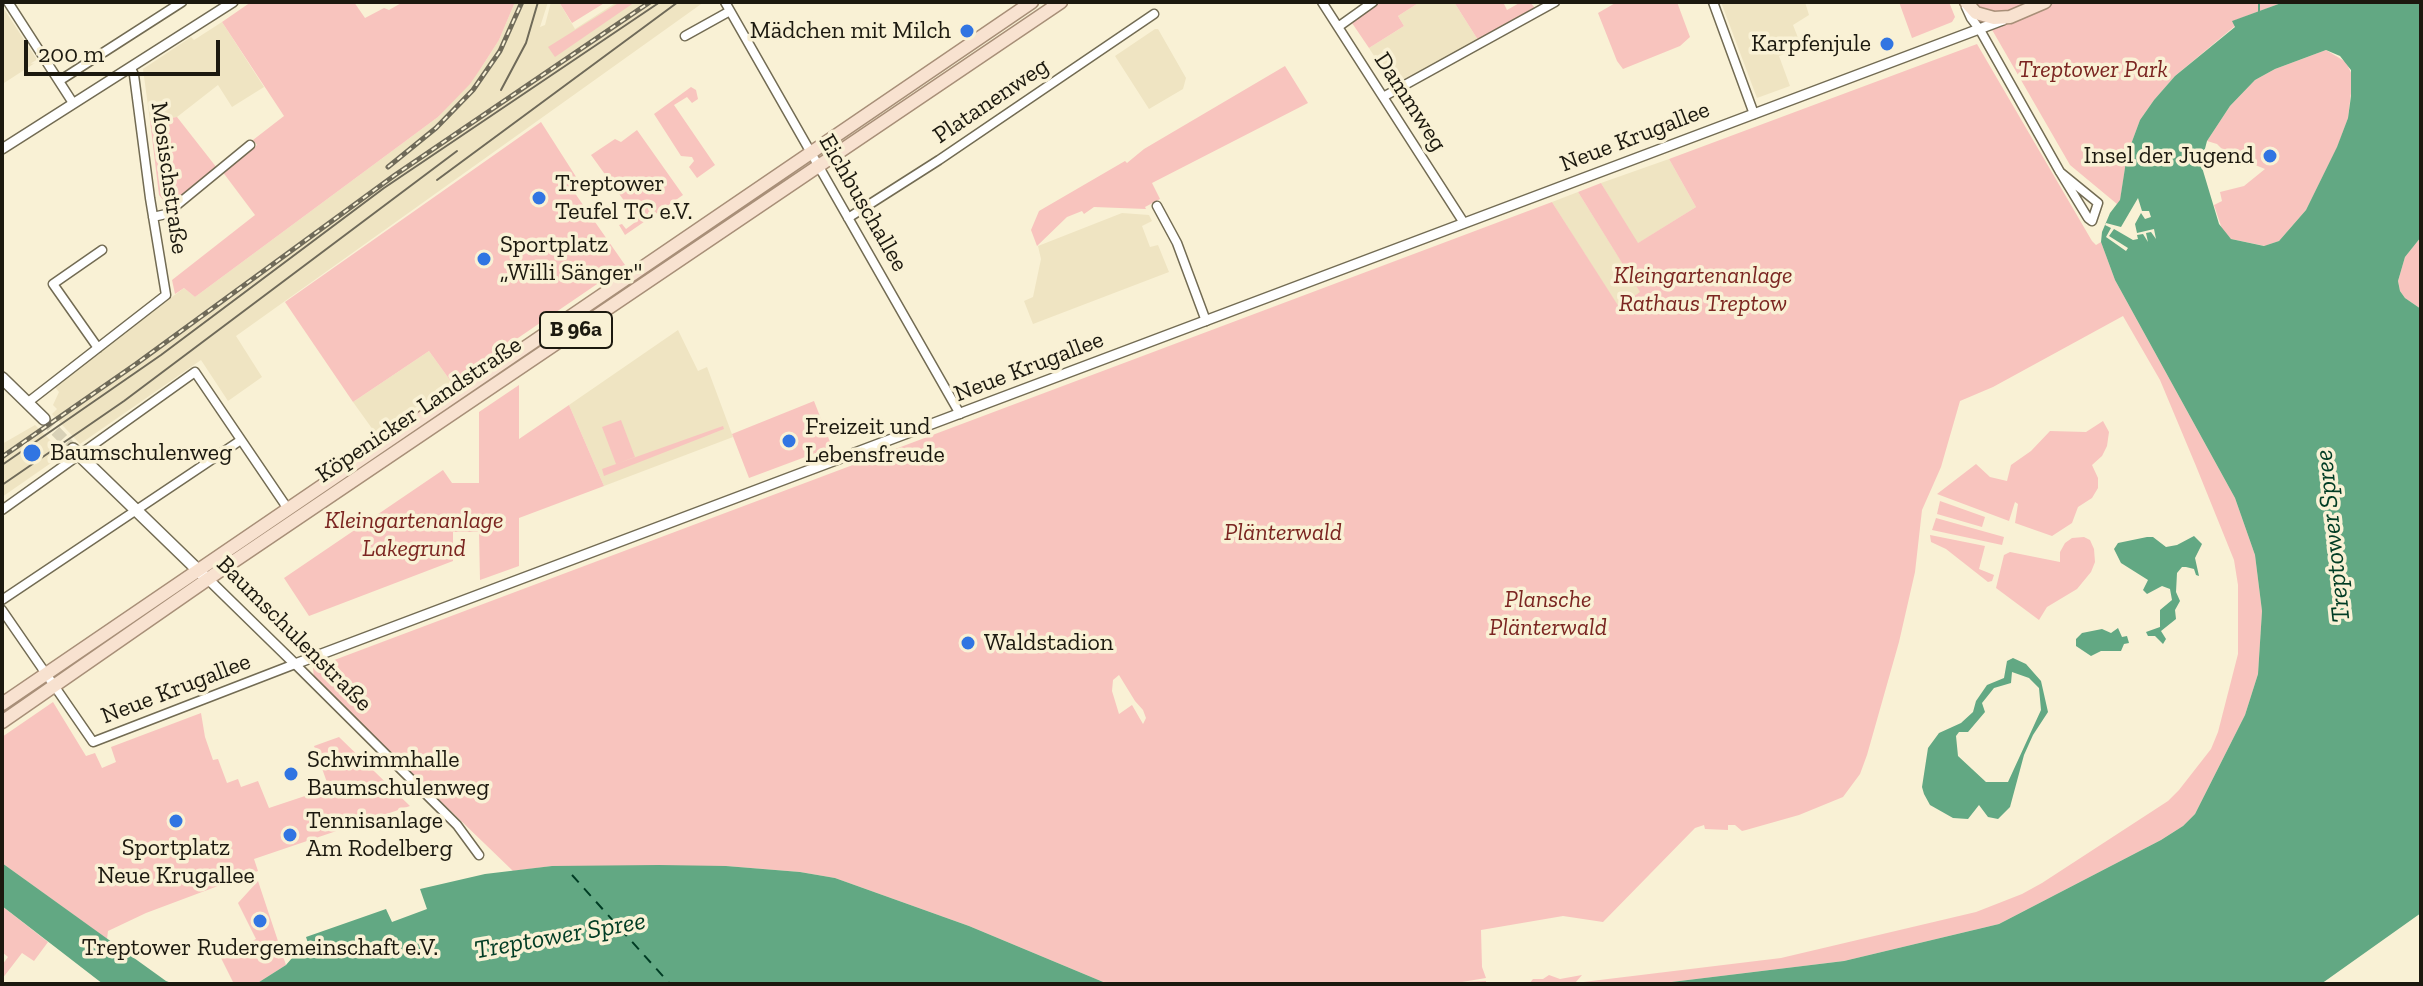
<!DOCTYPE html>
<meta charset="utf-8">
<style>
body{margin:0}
#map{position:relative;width:2423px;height:986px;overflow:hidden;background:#f9f1d5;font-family:"Zilla Slab",serif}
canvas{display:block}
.frame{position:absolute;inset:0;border:4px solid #1c190f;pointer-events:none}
.scale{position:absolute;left:24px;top:40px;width:196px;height:36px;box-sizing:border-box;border:4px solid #1c190f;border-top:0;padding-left:10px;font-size:24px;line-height:28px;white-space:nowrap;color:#1c190f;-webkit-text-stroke:6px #f9f1d5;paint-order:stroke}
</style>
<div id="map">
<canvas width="2423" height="986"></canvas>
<div class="frame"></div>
<div class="scale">200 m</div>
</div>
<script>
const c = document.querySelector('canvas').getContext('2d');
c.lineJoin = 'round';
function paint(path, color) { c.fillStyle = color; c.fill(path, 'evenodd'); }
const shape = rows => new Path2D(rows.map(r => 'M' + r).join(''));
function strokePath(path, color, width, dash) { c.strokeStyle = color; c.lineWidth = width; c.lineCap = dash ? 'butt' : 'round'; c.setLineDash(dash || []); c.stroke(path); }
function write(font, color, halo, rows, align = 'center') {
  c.font = font + ' "Zilla Slab",serif'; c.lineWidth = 7; c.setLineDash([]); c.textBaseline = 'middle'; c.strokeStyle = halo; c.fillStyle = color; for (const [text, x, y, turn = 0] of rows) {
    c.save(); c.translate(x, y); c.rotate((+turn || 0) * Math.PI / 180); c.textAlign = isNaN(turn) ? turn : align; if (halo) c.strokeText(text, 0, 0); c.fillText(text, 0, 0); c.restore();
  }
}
paint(shape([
 [515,2,548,2,540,27,545,25,551,2,559,2,575,29,617,2,704,2,236,336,262,377,228,401,201,360,80,444,52,414,57,409,53,405,59,392,54,386,184,288,195,297,438,117,481,68,499,40],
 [1420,2,1454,2,1478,40,1393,86,1369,48,1404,26,1398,16],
 [1721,2,1805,2,1809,15,1793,25,1802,48,1779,56,1790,86,1757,98],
 [2,6,38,61,4,83,2,79],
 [222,22,264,87,232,107,218,85,177,117,150,121,143,69,191,37,194,40],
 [1155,29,1158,29,1186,78,1183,89,1149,109,1115,56],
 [1669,159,1696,207,1637,244,1601,183],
 [1578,192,1641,293,1618,307,1552,202],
 [1122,213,1149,215,1152,221,1142,226,1150,247,1158,245,1169,272,1033,324,1024,301,1033,297,1041,259,1038,246],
 [678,330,698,371,707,367,733,437,604,486,569,405],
 [429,351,452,383,376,434,353,402],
 [35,425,64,454,2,497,2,444]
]), '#efe4c2');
paint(shape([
 [251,2,354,2,365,18,384,8,389,10,403,2,515,2,499,40,481,68,470,84,438,117,195,297,184,288,175,294,172,280,255,215,222,171,257,145,253,140,284,116,222,22],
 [559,2,606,2,572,23],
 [620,2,635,2,555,57,548,47],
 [1381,2,1420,2,1398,16,1404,26,1369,48,1352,23],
 [1454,2,1503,2,1507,10,1521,2,1530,2,1535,8,1478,40],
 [1617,2,1677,2,1690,37,1680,46,1623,69,1617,61,1598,13],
 [1899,2,1949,2,1955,17,1952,22,1912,38],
 [1976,2,2284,2,2233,21,2235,26,2175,76,2154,100,2140,120,2127,155,2120,201,2117,204,2070,165],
 [1977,44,2092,241,2096,245,2101,242,2115,280,2235,498,2255,555,2262,611,2258,674,2245,715,2195,814,2183,826,2161,840,1999,924,1844,961,1655,984,1529,984,1533,979,1543,979,1549,975,1560,979,1582,975,1575,983,1781,958,1976,912,2022,894,2042,883,2168,801,2179,790,2211,749,2218,732,2238,654,2238,585,2234,560,2196,466,2160,380,2123,316,1993,387,1960,401,1941,467,1922,510,1915,572,1899,642,1867,755,1860,774,1843,797,1799,815,1746,830,1742,831,1735,825,1728,825,1728,830,1705,829,1704,825,1695,828,1603,922,1563,916,1481,930,1482,967,1486,978,1462,982,1486,981,1486,984,1108,984,969,926,835,878,800,872,726,866,552,866,513,871,314,679,313,668,1552,202,1619,307,1640,292,1578,192,1601,183,1638,243,1696,207,1669,159],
 [1119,675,1135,701,1143,710,1146,718,1143,724,1132,705,1119,714,1112,691,1113,680],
 [2326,50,2346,62,2353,77,2348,118,2337,148,2306,210,2279,241,2265,246,2231,239,2222,229,2214,205,2222,201,2220,192,2244,186,2265,169,2226,153,2217,144,2207,141,2230,106,2255,80,2275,69],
 [1285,66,1308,103,1152,183,1160,199,1145,207,1146,209,1094,207,1084,214,1082,211,1067,217,1037,246,1031,230,1039,211,1125,161,1127,163,1144,149],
 [691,87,696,90,698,99,692,103,687,97,674,105,715,165,697,178,689,167,694,161,692,157,681,156,654,114],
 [177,117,217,168,168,206,159,195,150,121],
 [541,122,580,183,572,189,625,265,452,383,429,351,353,402,285,302],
 [637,130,683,195,625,235,619,225,622,224,626,229,638,220,591,155,615,139,621,142],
 [2421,237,2421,309,2405,298,2400,291,2398,281,2405,257],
 [519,385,519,439,569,405,604,486,519,518,519,566,480,580,479,532,453,532,453,561,309,616,284,578,443,470,452,483,479,483,479,412],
 [814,401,832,447,749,478,732,434],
 [621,420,635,457,616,464,602,427],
 [2103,421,2109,432,2107,446,2102,456,2092,465,2098,478,2098,488,2092,498,2078,507,2072,523,2052,536,2015,523,2018,504,2015,502,2009,521,1937,494,1976,464,1990,477,2007,481,2011,465,2031,451,2050,431,2086,432],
 [723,426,724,429,604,476,602,469],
 [1940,501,1985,517,1982,527,1937,514],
 [1936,518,2004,537,2002,545,1932,530],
 [1930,535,1985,546,1979,569,1994,575,1992,581,1988,582,1946,549,1931,542],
 [2084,537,2090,540,2094,549,2095,562,2091,572,2077,589,2047,607,2039,620,1996,588,2004,555,2010,552,2060,562,2060,552,2065,543,2072,538],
 [53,702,86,756,95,753,102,768,116,762,111,747,201,713,205,737,213,760,218,759,227,783,238,779,241,787,258,781,269,808,329,788,314,746,339,737,410,806,254,859,258,871,146,913,108,931,107,939,2,863,2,737],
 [258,881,286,965,256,984,234,984,221,958,256,939,238,903],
 [2,906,48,942,34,961,22,953,2,979,2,965,8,957,2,952]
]), '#f8c4be');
paint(shape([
 [2284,2,2421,2,2421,237,2405,257,2398,281,2400,291,2405,298,2421,309,2421,913,2321,984,1655,984,1844,961,1999,924,2161,840,2183,826,2195,814,2245,715,2258,674,2262,611,2255,555,2235,498,2115,280,2101,242,2102,232,2110,213,2120,200,2127,155,2140,120,2154,100,2175,76,2235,27,2232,21],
 [2326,50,2340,56,2351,70,2351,96,2348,118,2337,147,2306,210,2279,241,2264,246,2231,239,2219,224,2201,164,2207,141,2230,106,2255,80,2275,69],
 [2147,537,2153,537,2166,547,2177,545,2194,536,2202,544,2195,558,2199,576,2196,575,2194,569,2186,567,2182,567,2177,573,2176,592,2180,601,2175,610,2176,619,2161,631,2166,639,2163,644,2155,636,2148,636,2146,632,2160,627,2160,610,2172,600,2170,589,2162,586,2147,594,2143,590,2148,580,2121,563,2114,549,2118,543],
 [2118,628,2122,637,2127,636,2129,643,2124,644,2121,651,2101,651,2091,656,2076,646,2076,639,2082,633,2102,629,2111,633],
 [2013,658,2026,664,2041,681,2048,712,2033,735,2024,755,2010,807,1998,819,1988,817,1979,805,1968,819,1953,818,1930,805,1924,794,1922,787,1928,748,1939,733,1961,723,1973,712,1976,701,1987,685,2004,678,2007,661],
 [2012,672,2029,678,2039,688,2041,710,2008,782,1986,782,1958,756,1956,736,1959,732,1968,732,1985,712,1982,703,1994,688,2011,683],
 [2,863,166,981,174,984,103,984,2,906],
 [659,865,726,866,800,872,835,878,969,926,1108,984,256,984,286,965,292,958,311,952,306,937,386,909,392,922,427,909,420,889,485,874,552,866]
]), '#62a883');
paint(shape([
 [2138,198,2142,211,2149,211,2151,217,2145,219,2141,213,2135,224,2137,233,2154,229,2156,239,2151,232,2146,233,2148,242,2143,234,2137,235,2138,239,2133,240,2114,229,2109,236,2128,248,2126,251,2106,237,2111,228,2105,225,2106,223,2121,227]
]), '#f9f1d5');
strokePath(shape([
 [2259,13,2259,2]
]), '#62a883', 2);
strokePath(shape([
 [572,875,670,984]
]), '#003c24', 2, [10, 8]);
strokePath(shape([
 [44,419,73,449]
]), '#d8d1b7', 11, [11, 5.5]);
const minor = shape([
 [8,2,73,103],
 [725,2,960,414],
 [1322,2,1464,223],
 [1713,2,1754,114],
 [1966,7,1971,18,1980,30,2060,172,2088,218,2092,221,2098,203,2060,172],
 [1338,27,1373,2],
 [685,36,730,11],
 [59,81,182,2],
 [1383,97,1555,2],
 [1157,206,1177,243,1206,321],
 [153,217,166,214,250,145],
 [848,218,939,160,1154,14],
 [98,348,53,284,102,250],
 [27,403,166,295,150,198,134,75,131,68],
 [2,510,195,372,288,509],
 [2,600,241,440],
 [2,610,93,742,295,664,457,825,479,855]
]);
const tertiary = shape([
 [2,149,233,2],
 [208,579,295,664,2003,20]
]);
const secondary = shape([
 [2,378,44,419],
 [73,449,204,576]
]);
const primary = shape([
 [1966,2,1976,13,1994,18,2010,17,2045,2],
 [2,704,1032,2],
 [2,722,218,572,1061,2]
]);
strokePath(minor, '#726b53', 11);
strokePath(tertiary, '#726b53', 12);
strokePath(secondary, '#726b53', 14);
strokePath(primary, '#a88f78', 15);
strokePath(minor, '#fff', 8);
strokePath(tertiary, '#fff', 9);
strokePath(secondary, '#fff', 11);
strokePath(primary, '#f8e2d0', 12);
strokePath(shape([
 [501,90,526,43,538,2],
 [437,180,678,2],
 [2,465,161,355,384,188,660,2],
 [2,485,124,401,457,151]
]), '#6f6a59', 2);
const rail = shape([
 [388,167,436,128,473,90,500,51,522,2],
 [2,457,136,364,395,175,650,2]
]);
strokePath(rail, '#6f6a59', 5);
strokePath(rail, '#f9f1d5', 2, [6]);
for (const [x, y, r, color] of [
 [967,31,8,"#3175e2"],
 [1887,44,8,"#3175e2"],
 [2270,156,8,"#3175e2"],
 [539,198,8,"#3175e2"],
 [484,259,8,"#3175e2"],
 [789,441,8,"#3175e2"],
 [32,453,10,"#3175e2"],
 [968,643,8,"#3175e2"],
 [291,774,8,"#3175e2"],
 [176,821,8,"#3175e2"],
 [290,835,8,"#3175e2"],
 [260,921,8,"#3175e2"]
]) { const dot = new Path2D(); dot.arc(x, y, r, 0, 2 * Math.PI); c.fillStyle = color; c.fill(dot); strokePath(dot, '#f9f1d5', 3); }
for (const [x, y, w] of [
 [576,330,72]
]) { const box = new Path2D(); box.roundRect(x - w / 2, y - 18, w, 36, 6); c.fillStyle = '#f9f1d5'; c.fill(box); strokePath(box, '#1c190f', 2); }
write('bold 22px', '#1c190f', null, [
 ["B 96a",576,330]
]);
write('24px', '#1c190f', '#f9f1d5', [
 ["Mädchen mit Milch",951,31,"right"],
 ["Karpfenjule",1871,44,"right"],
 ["Insel der Jugend",2254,156,"right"],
 ["Treptower",555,184],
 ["Teufel TC e.V.",555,212],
 ["Sportplatz",500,245],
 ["„Willi Sänger\"",500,273],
 ["Freizeit und",805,427],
 ["Lebensfreude",805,455],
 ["Baumschulenweg",50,453],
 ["Waldstadion",984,643],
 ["Schwimmhalle",307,760],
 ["Baumschulenweg",307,788],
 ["Tennisanlage",306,821],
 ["Am Rodelberg",306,849],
 ["Sportplatz",176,848,"center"],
 ["Neue Krugallee",176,876,"center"],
 ["Treptower Rudergemeinschaft e.V.",260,948,"center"]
], 'left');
write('italic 24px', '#7b2521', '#f9f1d5', [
 ["Treptower Park",2093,70],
 ["Kleingartenanlage",1703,276],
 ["Rathaus Treptow",1703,304],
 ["Kleingartenanlage",414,521],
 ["Lakegrund",414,549],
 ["Plänterwald",1283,533],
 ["Plansche",1548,600],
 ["Plänterwald",1548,628]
]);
write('24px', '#1c190f', '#f9f1d5', [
 ["Platanenweg",991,101,-34],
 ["Dammweg",1410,102,57],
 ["Neue Krugallee",1635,137,-21],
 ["Mosischstraße",169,178,82],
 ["Eichbuschallee",863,203,60],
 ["Neue Krugallee",1029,367,-21],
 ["Köpenicker Landstraße",419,410,-34],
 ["Baumschulenstraße",294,634,45],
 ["Neue Krugallee",176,689,-21]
]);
write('italic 26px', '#003c24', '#f9f1d5', [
 ["Treptower Spree",2333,536,-96],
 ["Treptower Spree",560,936,-10]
]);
</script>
